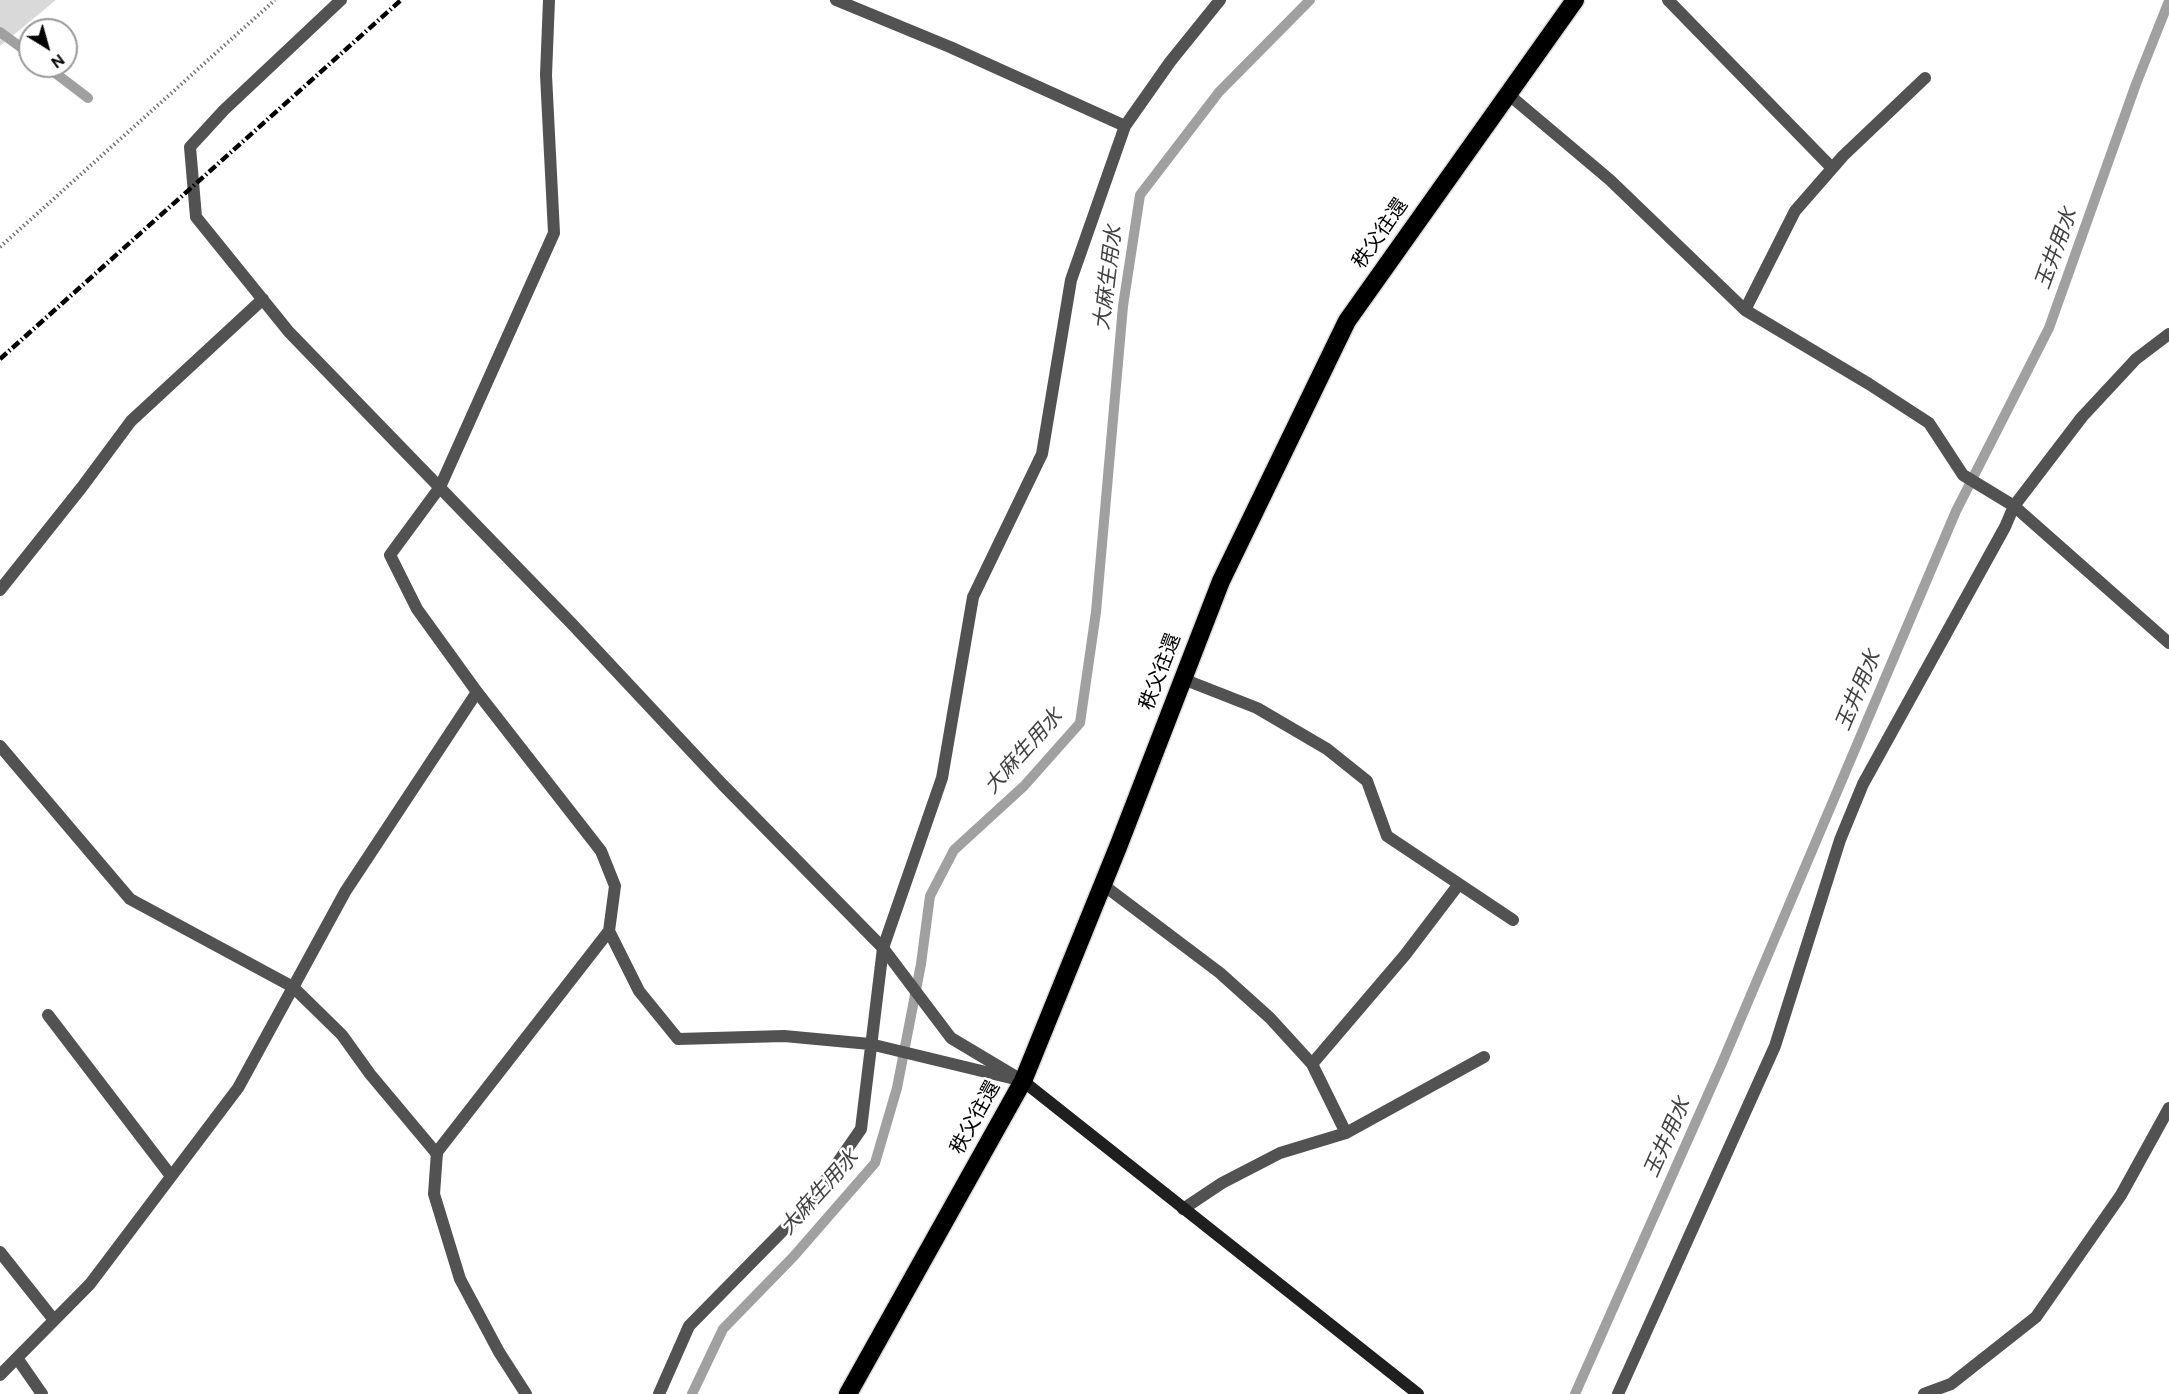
<!DOCTYPE html>
<meta charset="utf-8">
<style>
body{margin:0}
#map{position:relative;width:2169px;height:1394px;overflow:hidden;background:#fff;font-family:"DM Sans",sans-serif}
canvas{display:block}
.north{position:absolute;left:18px;top:18px;width:60px;height:60px;box-sizing:border-box;background:#fff;border:2px solid #999;border-radius:50%;rotate:143deg;font-size:16px;font-weight:700;line-height:24px;text-align:center;color:#000}
.north::after{content:'';display:block;margin:auto;width:21px;height:27px;background:#000;clip-path:polygon(50% 0,100% 100%,50% 72%,0 100%)}
</style>
<div id="map">
<canvas width="2169" height="1394"></canvas>
<div class="north">N</div>
</div>
<script>
const c = document.querySelector('canvas').getContext('2d');
c.lineJoin = 'round';
function paint(path, color) { c.fillStyle = color; c.fill(path, 'evenodd'); }
const shape = rows => new Path2D(rows.map(r => 'M' + r).join(''));
function strokePath(path, color, width, dash) { c.strokeStyle = color; c.lineWidth = width; c.lineCap = dash ? 'butt' : 'round'; c.setLineDash(dash || []); c.stroke(path); }
function write(font, color, halo, rows, align = 'center') {
  c.font = font + ' "DM Sans","Noto Sans JP",sans-serif'; c.lineWidth = 5; c.setLineDash([]); c.textBaseline = 'middle'; c.strokeStyle = halo; c.fillStyle = color; for (const [text, x, y, turn = 0] of rows) {
    c.save(); c.translate(x, y); c.rotate((+turn || 0) * Math.PI / 180); c.textAlign = isNaN(turn) ? turn : align; if (halo) c.strokeText(text, 0, 0); c.fillText(text, 0, 0); c.restore();
  }
}
paint(shape([
 [0,0,56,0,0,46]
]), '#d9d9d9');
strokePath(shape([
 [0,32,30,54],
 [46,66,88,98],
 [692,1394,723,1329,794,1256,875,1163,897,1088,921,964,930,896,954,850,1024,786,1080,723,1096,612,1123,306,1140,195,1219,92,1310,0],
 [1575,1394,1722,1063,1956,511,2049,328,2136,84,2169,1]
]), '#a0a0a0', 10);
const highway = shape([
 [848,1394,1023,1081,1118,847,1221,581,1347,321,1575,0]
]);
strokePath(highway, '#dbdbdb', 21);
strokePath(shape([
 [0,247,275,0]
]), '#747474', 4, [1.5, 3]);
strokePath(shape([
 [1125,126,1170,62,1220,0],
 [440,487,554,233,546,75,549,0],
 [477,692,601,851,615,886,609,931,639,991,678,1039,784,1036,870,1044,1019,1080],
 [526,1394,499,1352,460,1279,434,1194,437,1152,609,931],
 [659,1394,689,1326,809,1204,861,1129,883,948,942,778,973,597,1042,454,1071,280,1125,126,950,47,836,0]
]), '#525252', 12);
strokePath(shape([
 [341,0,224,110,190,147,196,217,289,332,573,625,723,785,883,948,951,1038,1023,1081],
 [1668,0,1832,168],
 [1508,94,1610,180,1745,310,1869,384,1929,423,1963,475,2014,506,2169,643],
 [1745,310,1795,211,1843,156,1925,78],
 [0,590,82,487,131,421,263,299],
 [1183,679,1257,708,1327,749,1367,781,1387,836,1513,920],
 [0,746,130,899,293,987,342,1035,370,1074,437,1154],
 [1102,884,1220,973,1270,1018,1312,1064,1346,1133],
 [48,1015,171,1176],
 [1312,1064,1405,955,1459,884],
 [1183,1209,1222,1183,1280,1153,1346,1133,1484,1057],
 [0,1252,54,1320],
 [17,1358,42,1394],
 [0,1375,90,1284,238,1088,345,892,477,692,417,609,390,555,440,487],
 [1618,1394,1775,1046,1840,840,1863,784,2005,527,2014,506,2082,417,2136,359,2169,334],
 [1924,1394,1951,1384,2036,1317,2121,1195,2169,1108]
]), '#525252', 12);
strokePath(shape([
 [1023,1081,1418,1394]
]), '#1f1f1f', 12);
strokePath(highway, '#000', 18);
strokePath(shape([
 [0,359,401,0]
]), '#000', 4.5, [9, 3, 1.5, 3]);
write('20px', '#000', '#fff', [
 ["秩父往還",1381,234,-55],
 ["秩父往還",1161,672,-69],
 ["秩父往還",976,1118,-61]
]);
write('italic 21px', '#414141', '#fff', [
 ["玉井用水",2057,249,-70],
 ["大麻生用水",1109,278,-83],
 ["玉井用水",1859,691,-67],
 ["大麻生用水",1024,752,-48],
 ["玉井用水",1668,1138,-66],
 ["大麻生用水",820,1193,-48]
]);
</script>
